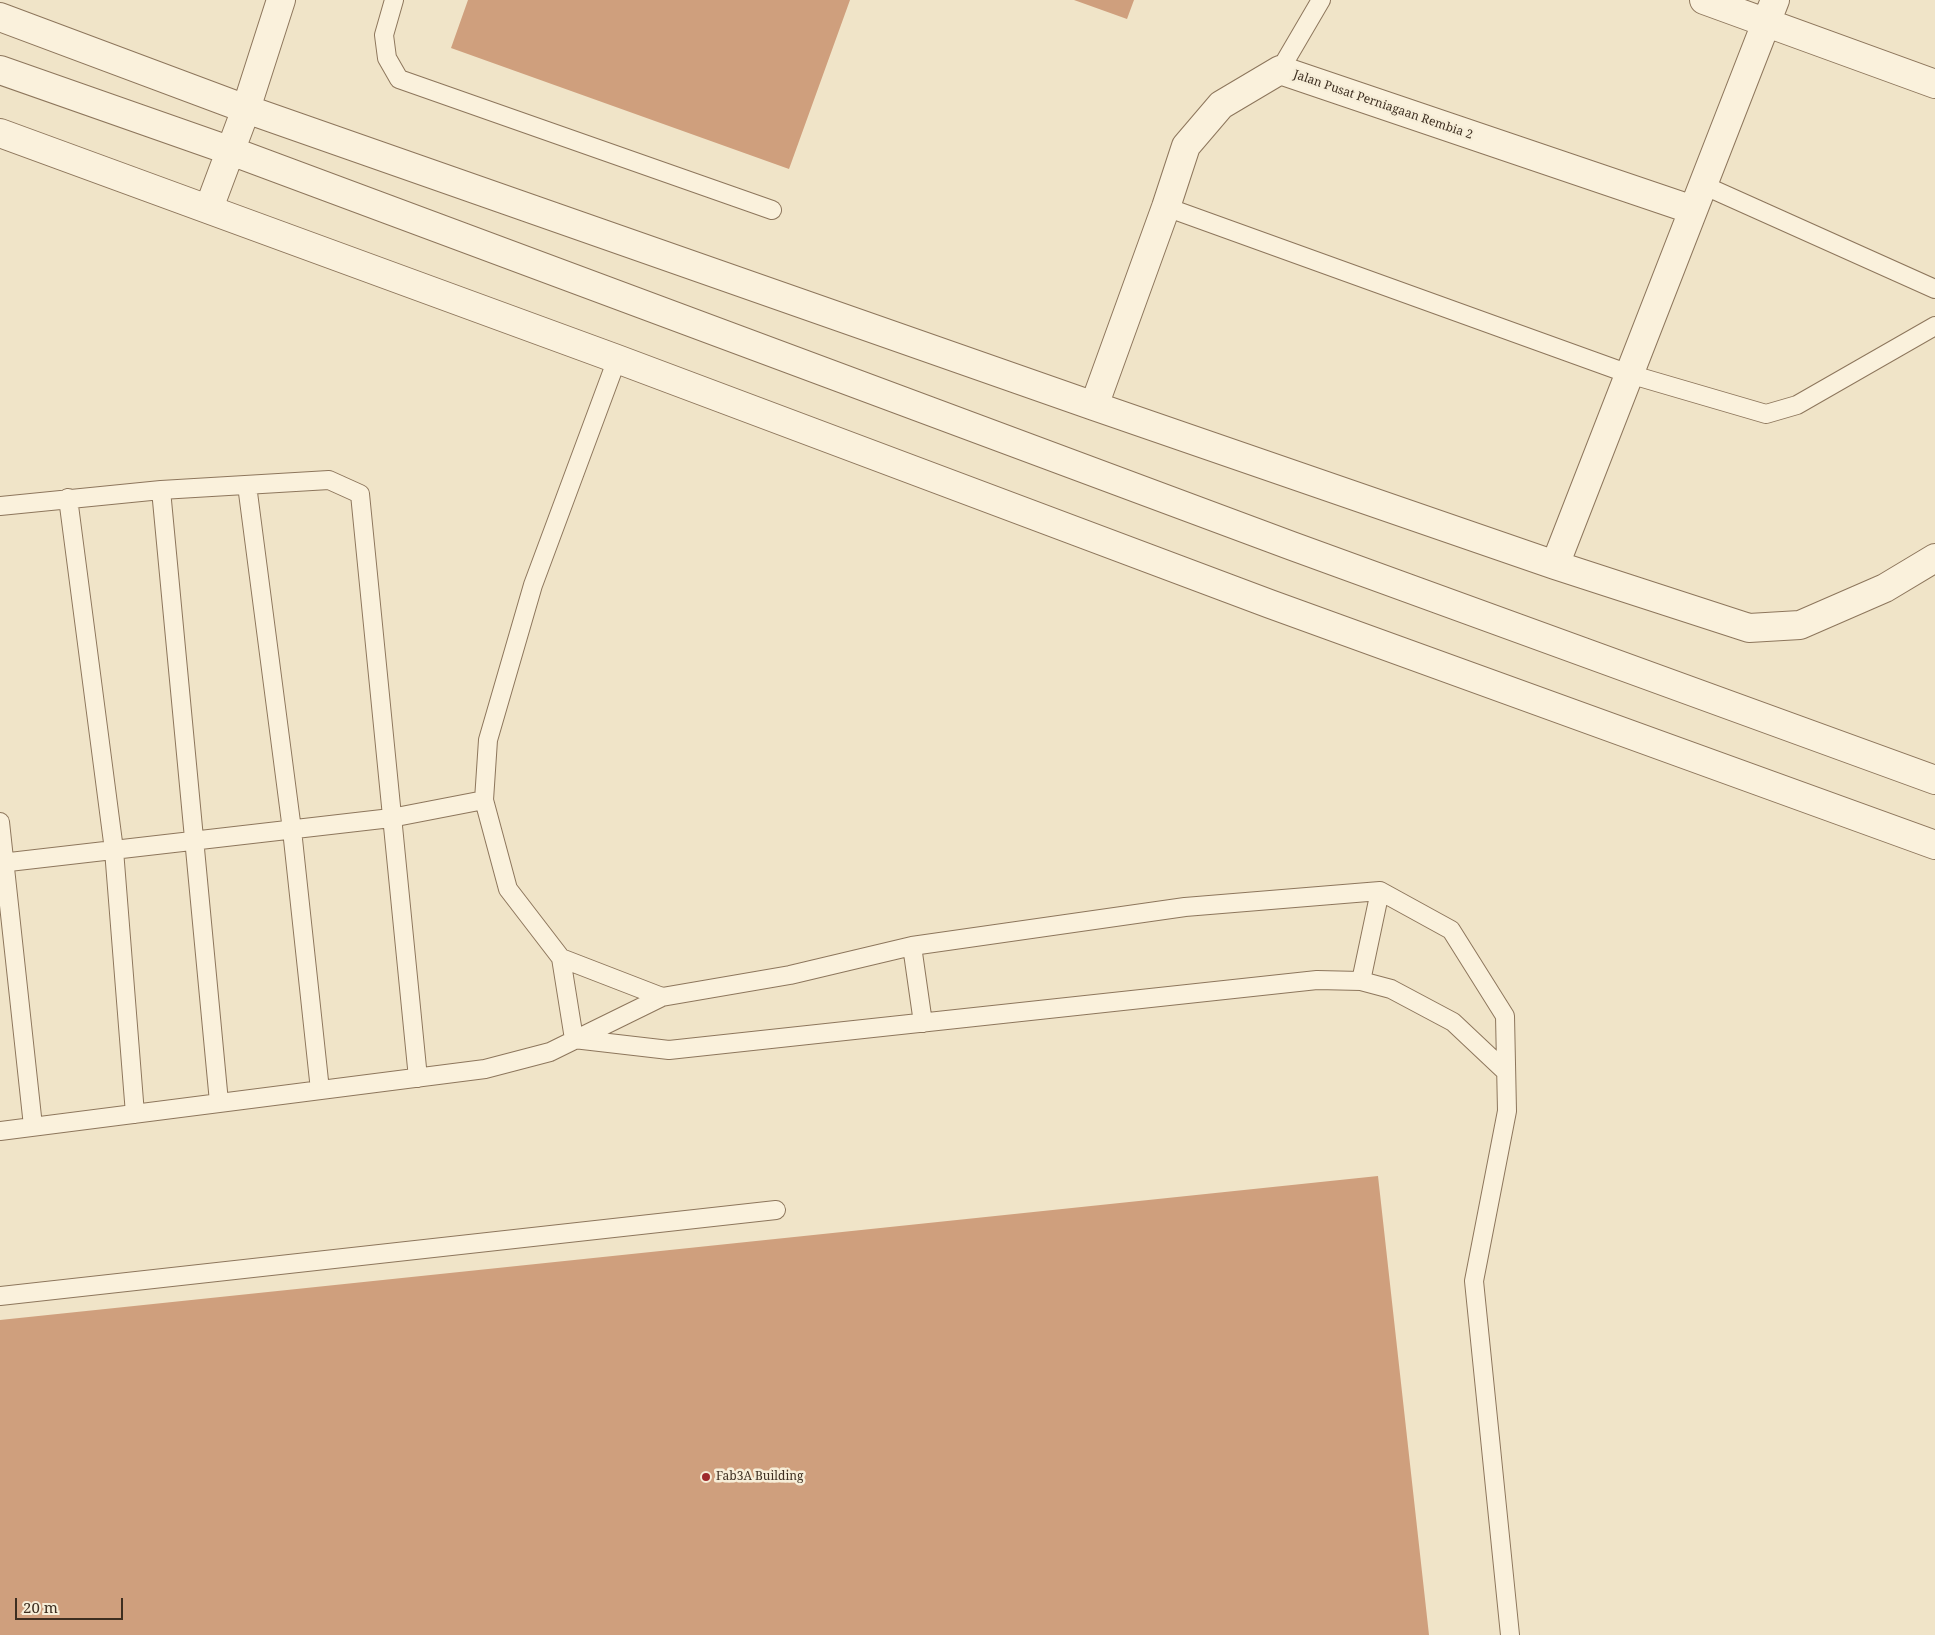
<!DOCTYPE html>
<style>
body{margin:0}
#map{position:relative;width:1935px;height:1635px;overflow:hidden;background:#f0e4c8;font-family:"Noto Serif",serif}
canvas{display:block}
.scale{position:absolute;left:15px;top:1598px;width:108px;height:22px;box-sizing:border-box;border:2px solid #3d2e20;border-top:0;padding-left:6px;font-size:15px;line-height:18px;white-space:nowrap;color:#3d2e20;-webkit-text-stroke:4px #f7eed8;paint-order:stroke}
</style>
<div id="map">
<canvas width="1935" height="1635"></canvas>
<div class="scale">20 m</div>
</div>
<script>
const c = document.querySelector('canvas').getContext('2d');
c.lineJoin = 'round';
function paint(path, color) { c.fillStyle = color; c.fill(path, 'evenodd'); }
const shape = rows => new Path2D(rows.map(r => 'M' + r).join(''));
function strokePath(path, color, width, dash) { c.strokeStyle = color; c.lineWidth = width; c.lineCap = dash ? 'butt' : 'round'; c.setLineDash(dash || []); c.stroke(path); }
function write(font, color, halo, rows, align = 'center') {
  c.font = font + ' "Noto Serif",serif'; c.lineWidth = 5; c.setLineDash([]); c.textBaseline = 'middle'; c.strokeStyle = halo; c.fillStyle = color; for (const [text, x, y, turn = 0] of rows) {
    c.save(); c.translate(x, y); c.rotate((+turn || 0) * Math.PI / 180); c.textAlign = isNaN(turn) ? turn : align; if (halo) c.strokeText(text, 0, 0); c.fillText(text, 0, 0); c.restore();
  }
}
paint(shape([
 [468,0,850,0,789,169,451,48],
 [1074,0,1134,0,1127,19],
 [1378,1176,1429,1635,0,1635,0,1320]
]), '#cf9f7d');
const lane = shape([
 [394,0,384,35,387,58,399,79,772,210],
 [1280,70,1321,0],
 [1703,185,1935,289],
 [1166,207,1629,374,1766,414,1797,405,1935,326],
 [247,485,292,830,320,1090],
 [161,490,219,1102],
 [68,498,114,850,135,1114],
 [0,506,161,490,329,480,360,494,418,1078],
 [0,822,33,1126],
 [0,863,391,818,484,800],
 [912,946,923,1023],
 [561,958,662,997],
 [1361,981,1380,891],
 [574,1039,669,1050,1317,980,1361,981,1391,989,1453,1022,1505,1071],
 [574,1039,561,958,508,889,484,800,488,740,533,585,617,359],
 [0,1131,485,1069,550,1052,662,997,790,975,912,946,1185,907,1380,891,1451,930,1505,1016,1507,1111,1474,1281,1510,1635],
 [0,1296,776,1210]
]);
const street = shape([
 [1704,0,1935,84],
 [0,17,246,109,1094,406,1555,565,1749,628,1800,625,1885,588,1935,558],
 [0,70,231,151,1292,546,1935,780],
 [0,133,617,359,1270,604,1935,845],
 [209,208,246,109,281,0],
 [1094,406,1166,207,1186,146,1221,105,1280,70,1693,210],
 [1555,565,1775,0]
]);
strokePath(lane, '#8d765c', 20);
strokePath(street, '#8d765c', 30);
strokePath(lane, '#faf1dc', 18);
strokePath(street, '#faf1dc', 28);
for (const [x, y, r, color] of [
 [706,1477,5,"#9e2a2b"]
]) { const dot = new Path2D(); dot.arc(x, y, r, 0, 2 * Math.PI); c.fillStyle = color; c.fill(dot); strokePath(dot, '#f7eed8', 2); }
write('12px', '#3d2e20', '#f7eed8', [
 ["Jalan Pusat Perniagaan Rembia 2",1383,105,19]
]);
write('12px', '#3d2e20', '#f7eed8', [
 ["Fab3A Building",716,1477]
], 'left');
</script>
